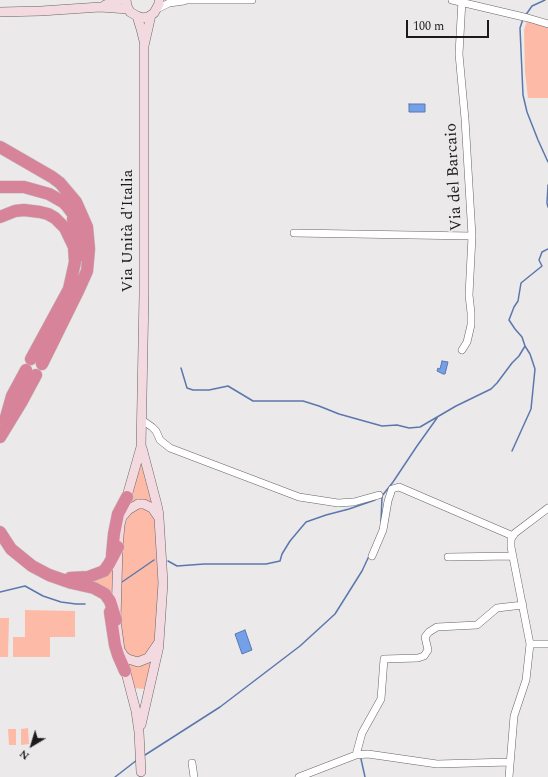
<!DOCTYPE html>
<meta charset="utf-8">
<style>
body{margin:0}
#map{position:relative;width:548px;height:777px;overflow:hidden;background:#ece9eb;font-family:Spectral,serif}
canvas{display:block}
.north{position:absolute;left:12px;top:725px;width:40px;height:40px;-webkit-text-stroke:3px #ece9eb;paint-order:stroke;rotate:218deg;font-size:11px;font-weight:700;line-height:16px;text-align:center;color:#1c1b1c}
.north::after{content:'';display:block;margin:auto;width:14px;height:18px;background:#1c1b1c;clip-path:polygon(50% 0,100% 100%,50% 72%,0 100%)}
.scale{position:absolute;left:406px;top:20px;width:83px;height:18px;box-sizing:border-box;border:2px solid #1c1b1c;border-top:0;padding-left:5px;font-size:12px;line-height:14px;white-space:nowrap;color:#1c1b1c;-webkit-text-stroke:3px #ece9eb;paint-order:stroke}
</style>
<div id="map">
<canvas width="548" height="777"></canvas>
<div class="north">N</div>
<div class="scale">100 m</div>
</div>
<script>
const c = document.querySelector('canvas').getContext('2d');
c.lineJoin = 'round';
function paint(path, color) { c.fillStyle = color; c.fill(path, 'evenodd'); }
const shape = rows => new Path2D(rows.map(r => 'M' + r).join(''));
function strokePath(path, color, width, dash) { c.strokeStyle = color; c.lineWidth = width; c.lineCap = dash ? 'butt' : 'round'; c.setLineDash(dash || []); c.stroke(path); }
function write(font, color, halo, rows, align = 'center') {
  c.font = font + ' Spectral,serif'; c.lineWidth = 4; c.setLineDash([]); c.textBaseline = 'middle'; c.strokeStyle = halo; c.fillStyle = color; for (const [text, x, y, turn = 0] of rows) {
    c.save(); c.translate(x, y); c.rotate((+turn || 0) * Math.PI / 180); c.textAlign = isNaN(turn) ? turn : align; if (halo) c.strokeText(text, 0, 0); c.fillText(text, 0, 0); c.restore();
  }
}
paint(shape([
 [527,20,542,24,548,28,548,98,528,98,525,72,524,30],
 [142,462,154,505,127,505],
 [145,506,155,517,160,576,156,640,148,655,135,659,123,649,120,630,121,538,128,516,134,509],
 [114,565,115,596,84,580],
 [25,610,75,611,75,637,50,637,50,657,13,657,13,637,25,637],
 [0,618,9,618,8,657,0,657],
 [154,655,144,689,133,688,128,660],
 [28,728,29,744,21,745,21,729],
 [8,729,16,729,16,745,9,745]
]), '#fdbba7');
const water = shape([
 [409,104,425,104,425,112,409,112,409,104],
 [442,361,448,362,445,374,443,374,437,371,438,368,440,369,442,361],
 [245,630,252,650,242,654,235,634,245,630]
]);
paint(water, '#74a0e9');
strokePath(water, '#5a78ac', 1);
strokePath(shape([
 [525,16,532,6,545,0],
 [523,19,520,28,523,95,527,112,538,140,548,162],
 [548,185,547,203,548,207],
 [181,368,187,388,193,390,209,390,228,386,253,401,303,401,319,406,339,414,382,426,397,425,409,428,420,427,456,406,491,389,497,383,512,363,519,356,525,346,522,337,515,329,509,320,514,307,518,301,521,283,542,266,539,260,542,252,548,249],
 [512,451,531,409,535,369,530,354,525,346],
 [382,496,393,482,417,446,437,418],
 [381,521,382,497],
 [168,561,177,566,204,564,266,564,280,561,282,554,290,541,306,522,326,515,349,509,375,500],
 [122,582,154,560],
 [0,592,25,586,43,596,61,602,76,604,85,604],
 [145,755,220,707,300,646,335,614,362,571,369,556],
 [361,759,365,777],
 [115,777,137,760]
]), '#5a78ac', 1.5);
const street = shape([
 [181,0,252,0],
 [452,0,528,18,548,24],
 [462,0,459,54,465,119,472,236,469,295,471,313,471,325,467,342,462,350],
 [157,9,169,3,184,1],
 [294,233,472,236],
 [142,420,152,427,156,431,160,440,170,448,299,497,338,503,354,502,379,495],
 [372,556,383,530,388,501,392,489,399,487,513,536],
 [448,557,513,556],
 [530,644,548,644],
 [356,755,362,733,381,699,384,659,418,658,424,656,428,650,425,637,429,632,437,627,477,625,497,608,523,605],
 [192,763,194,777],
 [299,777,356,755,368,754,437,764,510,762],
 [509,777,514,716,526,680,530,644,511,547,511,539,515,533,548,508]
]);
const secondary = shape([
 [126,0,127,6,130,12,137,16,142,18,148,17,154,13,159,4,159,0],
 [105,5,119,0],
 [0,12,41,11,100,7,128,9],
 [137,16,141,29,144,41],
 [142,448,157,505,159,515],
 [125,503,141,447,144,294,144,46,151,15],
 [138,504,144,504,152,508,159,518,163,583,159,642,148,658,138,662,128,659,124,656,120,650,116,620,118,547,120,525,122,517,128,510,138,504],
 [124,665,136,711,139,732,141,772],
 [141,725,159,646]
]);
const highway = shape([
 [0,147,52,177,60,183,76,202,87,227,89,249,87,271,78,291,42,364],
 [0,187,24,187,49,194,63,202,67,206,76,218,79,226],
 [0,217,15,211,24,210,40,212,48,214,55,218,65,228,74,247,75,262,69,289,31,359],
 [73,219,81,241,82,255],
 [5,421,12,396,26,370],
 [0,437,22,401,36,375],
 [0,532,11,549,32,566,49,575,72,583,94,588,105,594,110,601,116,620],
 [112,555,114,534,118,514,127,497],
 [70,578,88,577,104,571,109,564,118,547],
 [110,612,115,645,118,655,125,671]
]);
strokePath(street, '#676466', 8);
strokePath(secondary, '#676466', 10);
strokePath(highway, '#c4c4c4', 13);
strokePath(street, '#fff', 7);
strokePath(secondary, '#f3dae1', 9);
strokePath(highway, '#d7849a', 12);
write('16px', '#1c1b1c', '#ece9eb', [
 ["Via del Barcaio",455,177,-93],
 ["Via Unità d'Italia",129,231,-90]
]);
</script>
